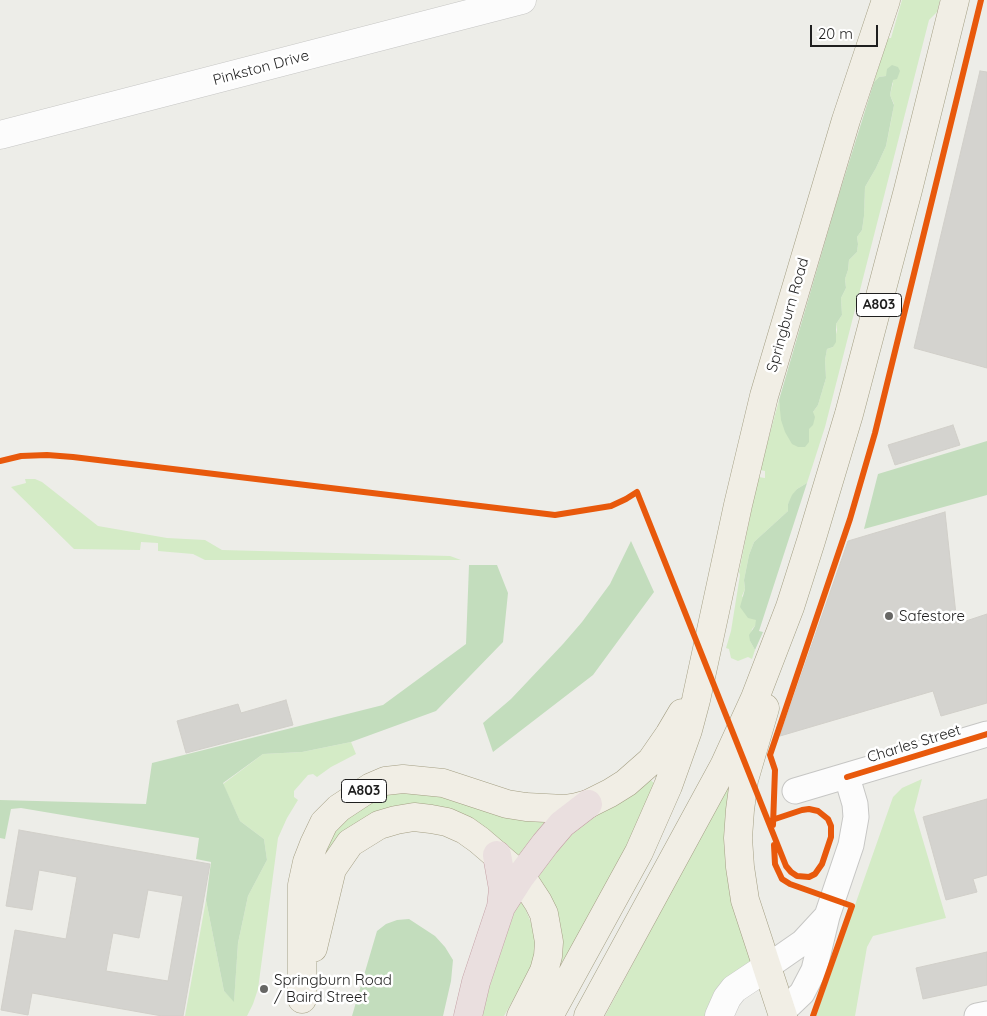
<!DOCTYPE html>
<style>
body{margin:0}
#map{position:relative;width:987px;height:1016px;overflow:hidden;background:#edede8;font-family:Quicksand,sans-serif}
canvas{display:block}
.scale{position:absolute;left:810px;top:25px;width:68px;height:22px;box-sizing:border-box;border:2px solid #1f1f1f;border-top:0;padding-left:6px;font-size:15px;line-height:18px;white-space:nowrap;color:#1f1f1f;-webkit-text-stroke:4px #fff;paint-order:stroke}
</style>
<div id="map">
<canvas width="987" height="1016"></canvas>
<div class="scale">20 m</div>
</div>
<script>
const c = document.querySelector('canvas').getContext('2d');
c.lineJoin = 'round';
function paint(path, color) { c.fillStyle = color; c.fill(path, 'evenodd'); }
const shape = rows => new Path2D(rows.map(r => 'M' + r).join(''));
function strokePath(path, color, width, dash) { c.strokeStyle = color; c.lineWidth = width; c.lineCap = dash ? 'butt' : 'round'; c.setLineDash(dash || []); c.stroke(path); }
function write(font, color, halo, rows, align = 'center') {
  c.font = font + ' Quicksand,sans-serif'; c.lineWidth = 5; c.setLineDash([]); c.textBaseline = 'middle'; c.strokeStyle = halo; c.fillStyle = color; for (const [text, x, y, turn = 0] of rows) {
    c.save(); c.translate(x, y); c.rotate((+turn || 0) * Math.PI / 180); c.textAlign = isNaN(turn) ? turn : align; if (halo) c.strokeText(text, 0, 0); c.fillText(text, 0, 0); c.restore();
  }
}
paint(shape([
 [902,0,940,0,937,12,929,20,825,427,807,483,797,489,788,504,788,511,754,542,749,555,744,580,745,589,742,596,757,620,755,626,752,629,750,641,755,650,752,659,748,657,738,661,731,658,729,649,726,648,731,631,740,575,739,572,758,477,765,478,765,471,760,470,779,400,780,408,808,429,813,412,818,405,826,378,825,360,827,349,833,347,837,330,836,324,842,315,841,298,846,288,845,279,848,270,849,260,857,252,858,244,857,237,862,230,864,216,865,187,876,168,886,146,892,116,894,104,890,95,893,83,886,76,879,77,874,82,887,40,889,38,891,38],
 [25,479,35,479,42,482,98,526,167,538,205,540,222,550,450,556,461,560,205,560,193,554,158,551,158,543,141,542,140,550,74,549,11,487,26,483],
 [351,742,356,754,331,767,317,777,313,774,308,775,294,791,294,797,298,800,287,818,278,838,258,989,253,1004,247,1016,185,1016,206,900,224,991,234,1001,238,943,248,896,267,860,264,839,240,821,223,784,263,754,302,752],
 [647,777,654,783,626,852,568,953,555,972,531,875,557,841],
 [922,779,914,810,946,918,873,936,867,947,855,1016,816,1016,893,797,902,788],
 [728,785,730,785,753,961,711,1016,605,1016],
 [407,788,555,817,518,862,447,812,321,862,322,846,351,807],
 [516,896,524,906,535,932,536,944,535,957,531,968,504,1016,475,1016]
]), '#d4ebc6');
paint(shape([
 [892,65,898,67,900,71,897,79,893,80,890,95,894,105,886,146,876,168,865,187,864,216,862,230,857,237,858,244,857,252,849,260,848,270,845,279,846,288,841,298,842,315,836,324,836,342,833,347,827,349,825,360,826,378,818,405,813,412,815,417,813,425,809,429,809,442,805,447,798,447,792,444,785,432,781,420,779,400,837,201,874,82,879,77,886,76,887,69],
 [987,441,987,495,864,529,878,474],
 [807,483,759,631,763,632,755,650,750,641,749,635,755,626,756,620,748,618,740,607,745,589,744,580,749,555,754,542,788,511,788,504,792,495,797,489],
 [631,541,654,592,593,675,493,752,483,723,511,699,563,644,582,622,610,584],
 [469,565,497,565,508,593,503,642,436,711,351,742,302,752,263,754,223,783,240,821,264,839,267,860,248,896,238,943,234,1002,224,991,206,900,211,862,196,859,199,838,21,808,11,809,5,839,0,838,0,800,146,804,152,763,383,705,466,644],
 [409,919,435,936,445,947,453,960,451,981,443,1016,352,1016,377,931,386,924,397,920]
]), '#c3ddbd');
const building = shape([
 [980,71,987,72,987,368,914,348,980,71],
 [953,425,960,445,895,465,888,445,953,425],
 [945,512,957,624,987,614,987,703,941,716,933,691,780,736,848,541,945,512],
 [286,700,293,725,186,753,177,721,238,704,241,713,286,700],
 [987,799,987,875,973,879,977,892,946,900,923,817,987,799],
 [19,830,210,864,183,1016,162,1016,32,993,28,1015,1,1010,15,930,66,939,77,877,39,870,32,910,6,906,19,830],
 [148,890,183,896,168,981,106,971,113,933,139,938,148,890],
 [987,952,987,985,923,999,916,968,987,952]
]);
paint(building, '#d4d3cf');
strokePath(building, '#d1cfc9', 1);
const minor = shape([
 [795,791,987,734],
 [767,967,803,942,827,916],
 [782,1012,802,993,814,970,827,916,851,845,856,817,855,804,847,777],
 [977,1016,987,1014]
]);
const tertiary = shape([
 [0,135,522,0],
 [719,1016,727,998,734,989,767,967]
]);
const primary = shape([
 [765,708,744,780,740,810,738,838,740,867,745,900,783,1016],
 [313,948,332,869,350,843,379,825,396,820,414,817,431,819,447,822,465,830,479,840,521,876,538,902,544,914,549,942,548,956,544,971,521,1016],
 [302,999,302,885,307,862,314,844,324,823,339,808,371,787,385,781,403,779,443,783,507,804,526,807,565,809,577,807,588,804,610,793,626,783,651,761,669,735,682,713],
 [549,1016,639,852,668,786,688,730,696,700,738,505,764,396,846,120,886,0],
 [588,1016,724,766,755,698,790,607,811,541,849,414,908,190,955,0]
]);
const motorway = shape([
 [497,855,503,889,501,907],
 [468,1016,476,982,501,907,521,876,545,844,562,824,588,804]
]);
strokePath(minor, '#c6c6c4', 27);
strokePath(tertiary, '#c6c6c4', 29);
strokePath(primary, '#a49f84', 29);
strokePath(motorway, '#c39fa4', 29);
strokePath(minor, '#fcfcfc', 25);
strokePath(tertiary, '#fcfcfc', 28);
strokePath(primary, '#f1eee5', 28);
strokePath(motorway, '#eadfdf', 28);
strokePath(shape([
 [0,461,21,456,47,455,73,457,555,515,611,506,626,499,637,492,786,866,791,872,797,876,809,877,815,874,822,864,831,837,831,826,828,819,818,811,809,809,802,810,772,820],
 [847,777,987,734],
 [773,825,775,770,770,755,850,519,875,433,981,0],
 [774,845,775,864,782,879,790,884,852,906,813,1016]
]), '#e8590c', 6);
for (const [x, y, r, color] of [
 [889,616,5,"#676765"],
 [264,989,5,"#676765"]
]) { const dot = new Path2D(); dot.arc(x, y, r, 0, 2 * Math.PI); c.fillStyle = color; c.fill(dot); strokePath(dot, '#fff', 2); }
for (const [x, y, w] of [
 [879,305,45],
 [364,791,45]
]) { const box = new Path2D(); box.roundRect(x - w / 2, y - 11.5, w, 23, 4); c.fillStyle = '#fff'; c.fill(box); strokePath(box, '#1f1f1f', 1); }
write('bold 14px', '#1f1f1f', null, [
 ["A803",879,305],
 ["A803",364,791]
]);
write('15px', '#1f1f1f', '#fff', [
 ["Pinkston Drive",261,68,-15],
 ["Springburn Road",788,315,-74],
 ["Charles Street",914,744,-17]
]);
write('15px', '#1f1f1f', '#fff', [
 ["Safestore",899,616],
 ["Springburn Road",274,980],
 ["/ Baird Street",274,997]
], 'left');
</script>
